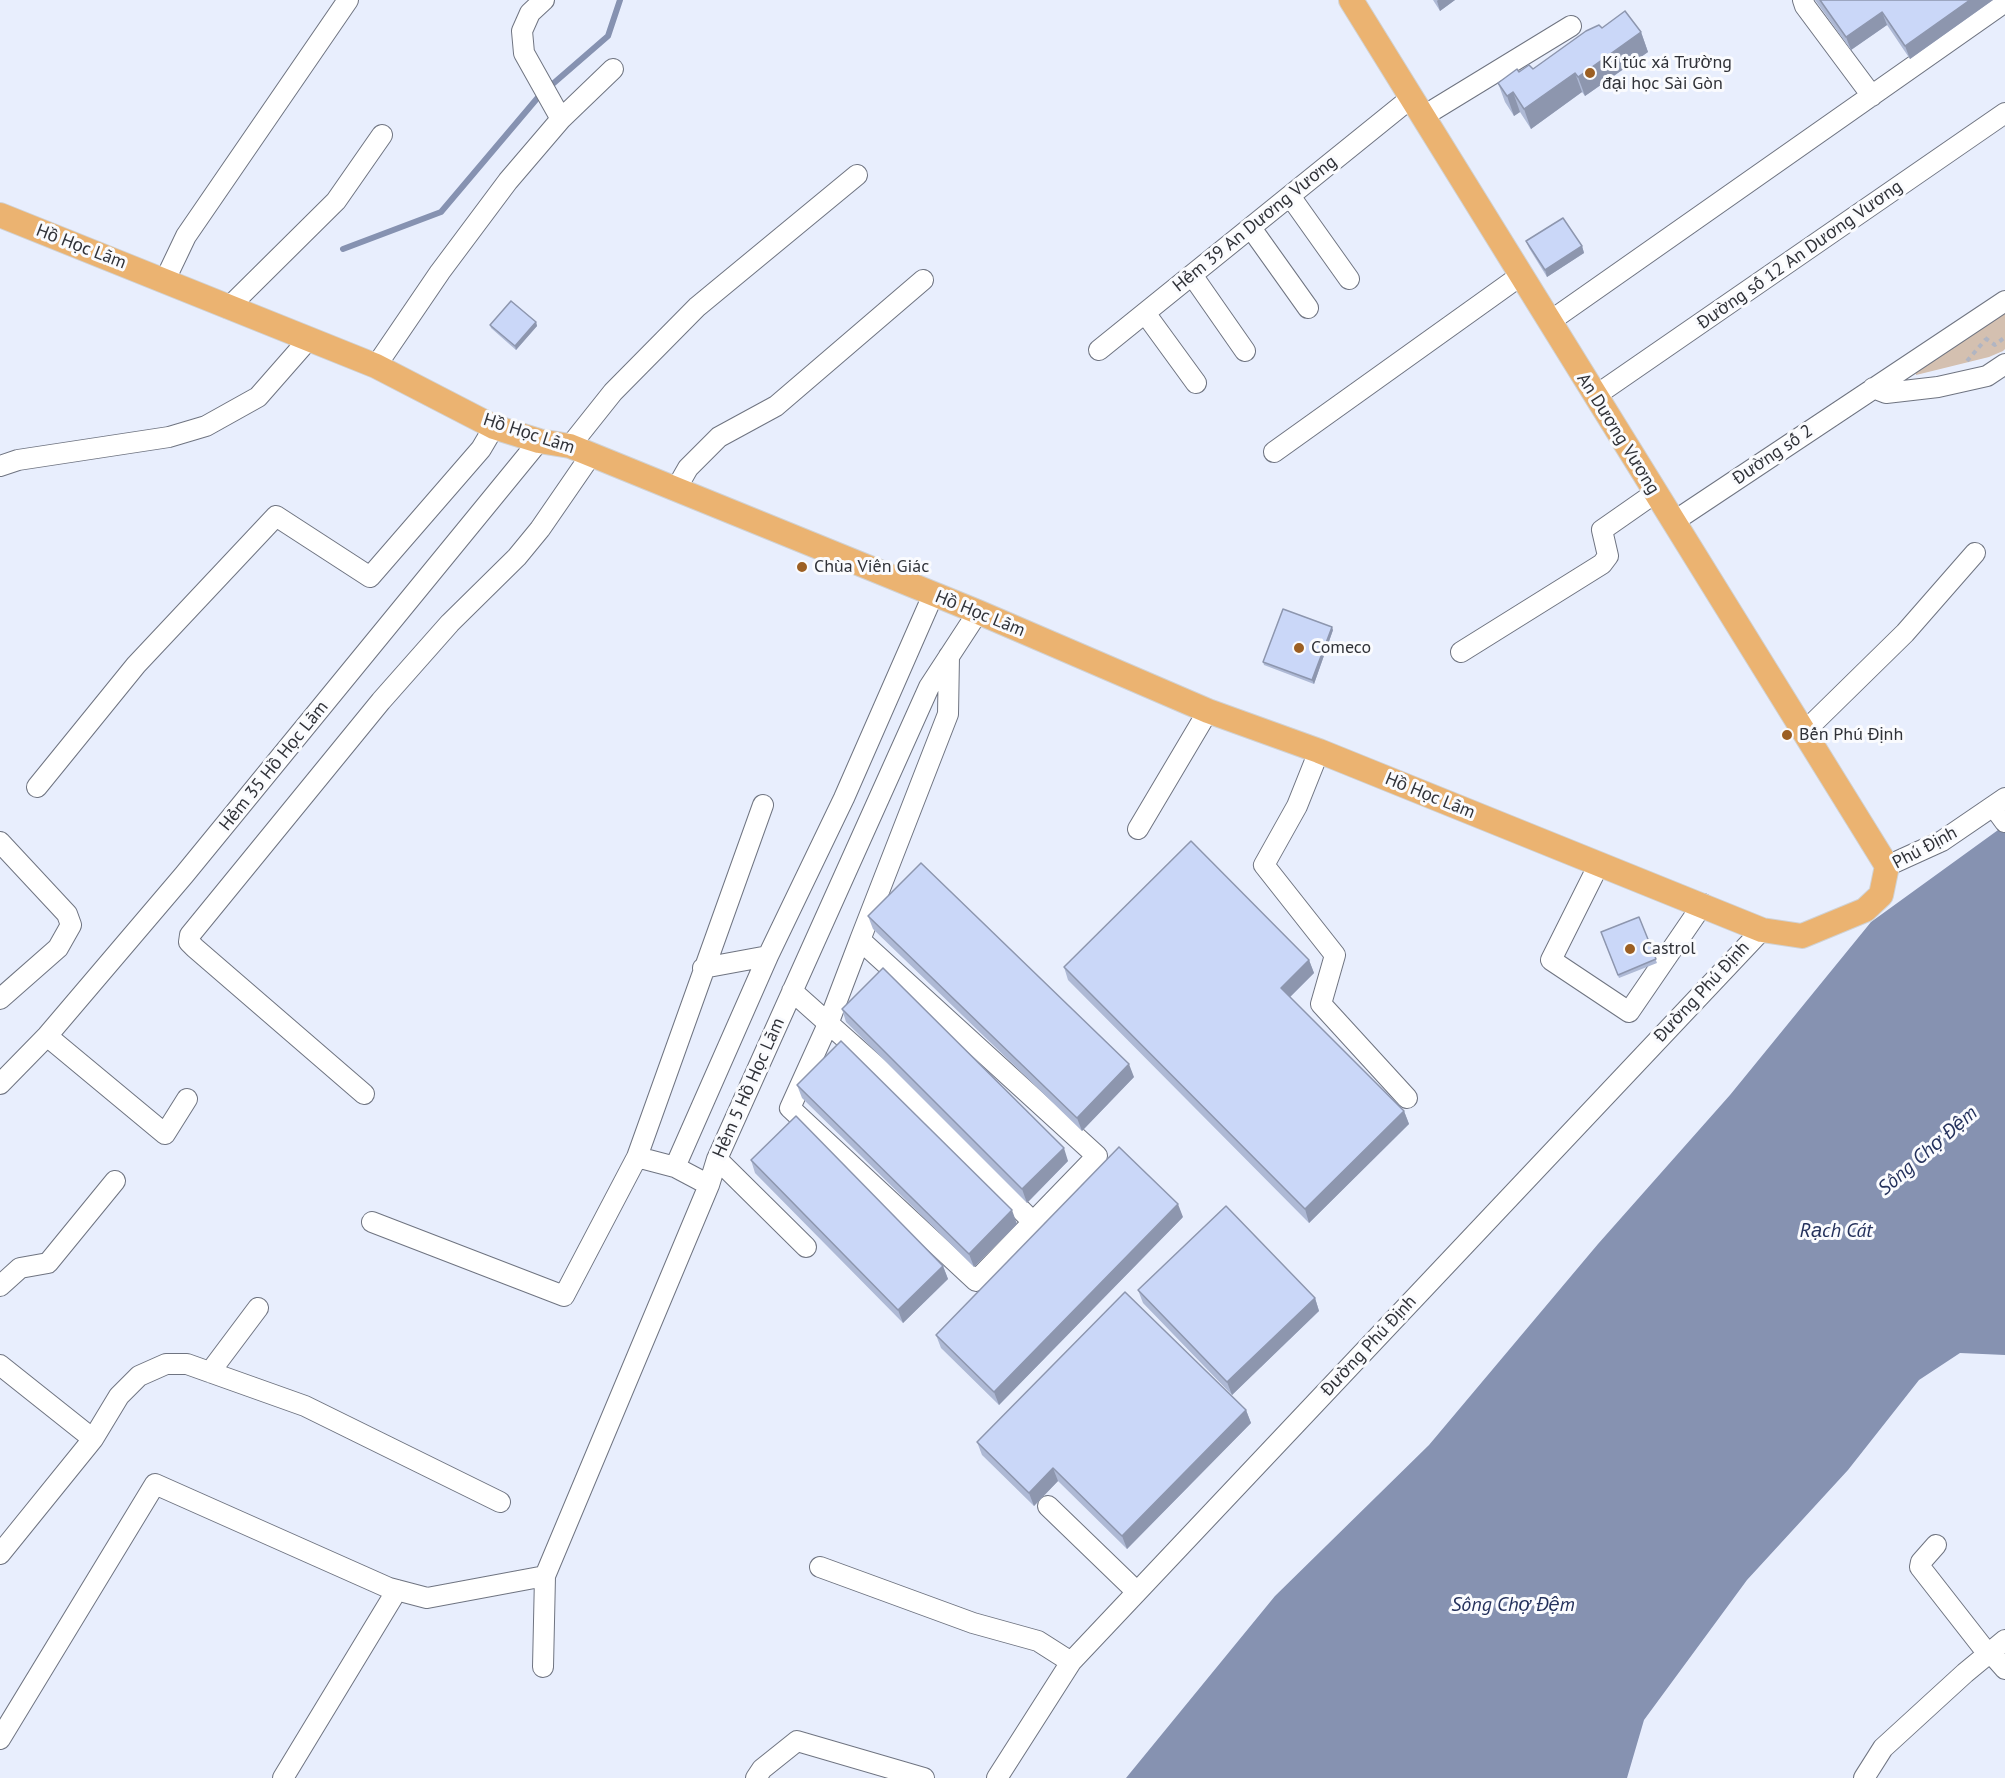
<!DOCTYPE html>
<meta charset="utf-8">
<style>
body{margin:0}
canvas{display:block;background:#e8eefd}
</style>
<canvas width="2005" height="1778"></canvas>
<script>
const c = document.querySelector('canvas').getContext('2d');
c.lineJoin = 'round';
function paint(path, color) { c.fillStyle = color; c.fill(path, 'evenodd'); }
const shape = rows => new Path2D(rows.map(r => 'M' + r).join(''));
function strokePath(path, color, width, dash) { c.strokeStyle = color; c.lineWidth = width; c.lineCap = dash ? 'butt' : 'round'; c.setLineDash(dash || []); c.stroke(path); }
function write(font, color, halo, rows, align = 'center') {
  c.font = font + ' "PT Sans",sans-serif'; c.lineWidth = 6; c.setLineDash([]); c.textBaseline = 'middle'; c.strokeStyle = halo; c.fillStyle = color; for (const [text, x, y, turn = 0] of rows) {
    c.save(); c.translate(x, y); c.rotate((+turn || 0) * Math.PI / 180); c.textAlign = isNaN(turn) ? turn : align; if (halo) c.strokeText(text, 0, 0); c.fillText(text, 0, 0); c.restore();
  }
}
paint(shape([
 [2005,309,2005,349,2003,351,1989,357,1916,375,1915,370]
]), '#d4c0b0');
paint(shape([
 [2005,825,2005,1355,1960,1353,1919,1380,1848,1470,1747,1580,1644,1720,1627,1778,1126,1778,1275,1596,1429,1445,1598,1244,1730,1095,1871,922]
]), '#8692b1');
strokePath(shape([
 [343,249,441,212,540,95,608,36,620,0]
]), '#8692b1', 6);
const minor = shape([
 [1803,0,1805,6,1872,96],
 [1422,117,1571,26],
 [561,119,613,69],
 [1290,196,1349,279],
 [1251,228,1308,308],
 [1192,275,1245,351],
 [165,280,186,236,348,0],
 [228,308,336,201,382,135],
 [1145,313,1196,383],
 [1549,322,2005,2],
 [1099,350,1411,98],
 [376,366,440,272,508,181,561,119,524,53,522,31,530,13,544,0],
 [1873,388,1886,393,1938,387,1987,376,2005,364],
 [1595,396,2005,113],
 [570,446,613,392,697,307,857,175],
 [1274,452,1520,276],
 [0,466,18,460,169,437,206,426,258,397,308,340],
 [676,489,688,468,719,437,776,406,923,280],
 [1673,522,2005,301],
 [1461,652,1602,564,1608,556,1602,530,1655,493],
 [1804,732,1905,633,1975,553],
 [1319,751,1297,806,1264,865,1335,955,1321,1004,1407,1098],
 [37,787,136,665,276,516,370,577,481,449,494,427],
 [1994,807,2005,822],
 [1138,829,1208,711],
 [0,842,67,914,71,925,58,948,0,999],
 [1599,864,1551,960,1629,1012,1703,904],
 [1887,866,1942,841,2005,798],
 [860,940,1097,1156,976,1281,790,1108,828,1024,860,940],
 [860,940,948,714,949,656],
 [703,968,768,956],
 [792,991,893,1081,1033,1222],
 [47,1036,165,1134,187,1099],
 [0,1084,47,1036,184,875,539,441],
 [364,1094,195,948,189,942,190,935,381,701,450,623,517,557,540,529,591,455],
 [637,1157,763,805],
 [717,1159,806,1247],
 [675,1167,768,956,844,798,933,595],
 [372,1222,564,1296,637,1157,675,1167,709,1185],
 [0,1286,20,1268,48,1263,115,1181],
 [0,1365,93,1439,0,1554],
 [210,1372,258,1308],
 [93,1439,119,1396,139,1376,166,1364,187,1364,305,1406,500,1502],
 [1048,1506,1136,1591],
 [1936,1545,1921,1562,1920,1567,1988,1654],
 [820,1567,973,1623,1038,1641,1071,1662],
 [1990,1652,2005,1669],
 [543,1667,545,1576,709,1185,717,1159,929,687,978,612],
 [0,1739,155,1484,389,1588,427,1598,545,1576],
 [283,1778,397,1590],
 [756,1778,762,1769,797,1741,924,1778],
 [997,1778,1071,1662,1762,930],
 [1864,1778,1883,1748,1965,1673,2005,1640]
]);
const major = shape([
 [0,215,376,366,494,427,539,441,570,446,978,612,1208,711,1319,751,1762,930,1802,936,1865,910,1881,895,1887,866,1351,0]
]);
strokePath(minor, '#6f7481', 22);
strokePath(major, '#d1d2d3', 26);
strokePath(shape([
 [1985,338,1995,345,2005,337],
 [1967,361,1986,339]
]), '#b1b5c2', 4, [4.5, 4.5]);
strokePath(minor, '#fff', 20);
strokePath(major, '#ebb371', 24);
paint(shape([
 [1433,0,1455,0,1440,11],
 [1815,0,1993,0,1910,59,1887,25,1851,50],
 [1602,28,1641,32,1648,52,1585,96,1582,92,1531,129,1520,112,1514,116,1505,102,1498,83,1519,72,1533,69],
 [1526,241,1582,246,1584,253,1547,277,1529,248],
 [536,322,537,326,516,350,491,328,490,325],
 [1333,630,1314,684,1264,665,1263,662],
 [868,916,1134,1077,1082,1131,873,929],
 [1639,917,1657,963,1619,978,1601,932],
 [1309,960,1314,973,1290,997,1404,1111,1409,1124,1309,1223,1068,980,1064,967],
 [842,1009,1068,1161,1027,1203,846,1022],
 [797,1085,1017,1224,974,1267,802,1098],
 [751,1160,943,1266,948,1279,903,1323,755,1173],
 [1183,1217,999,1405,941,1348,936,1335],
 [1138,1290,1315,1298,1319,1311,1232,1395,1143,1303],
 [1246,1410,1251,1423,1127,1549,1058,1481,1034,1506,982,1455,977,1442]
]), '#aeb9d5');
paint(shape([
 [1438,0,1455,0,1440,11,1437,1],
 [1970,0,1993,0,1910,59,1905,46],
 [1882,12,1887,25,1851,50,1846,37],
 [1641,32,1648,52,1585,96,1578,77],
 [1575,73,1582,92,1531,129,1524,109],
 [1513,92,1520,112,1514,116,1507,96],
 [1582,246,1584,253,1547,277,1545,270],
 [536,322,537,326,516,350,515,346],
 [1332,627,1333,630,1314,684,1312,680],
 [1309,960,1314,973,1286,1001,1281,988],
 [1129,1064,1134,1077,1082,1131,1077,1118],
 [1404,1111,1409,1124,1309,1223,1305,1209],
 [1064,1148,1068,1161,1027,1203,1022,1189],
 [1178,1204,1183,1217,999,1405,994,1392],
 [1012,1210,1017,1224,974,1267,969,1254],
 [943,1266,948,1279,903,1323,898,1310],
 [1315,1298,1319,1311,1232,1395,1227,1382],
 [1246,1410,1251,1423,1127,1549,1122,1536],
 [1053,1468,1058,1481,1034,1506,1029,1493]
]), '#8d96ae');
const building = shape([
 [1820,0,1970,0,1905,46,1882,12,1846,37,1820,0],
 [1625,11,1641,32,1578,77,1575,73,1524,109,1513,92,1507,96,1498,83,1517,69,1519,72,1529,65,1533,69,1586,31,1599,25,1602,28,1625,11],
 [1563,218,1582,246,1545,270,1526,241,1563,218],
 [511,301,536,322,515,346,490,325,511,301],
 [1283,609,1332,627,1312,680,1263,662,1283,609],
 [1191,841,1309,960,1281,988,1404,1111,1305,1209,1064,967,1191,841],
 [921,863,1129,1064,1077,1118,868,916,921,863],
 [1639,917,1656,959,1618,975,1601,932,1639,917],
 [883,968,1064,1148,1022,1189,842,1009,883,968],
 [841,1041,1012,1210,969,1254,797,1085,841,1041],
 [796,1116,943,1266,898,1310,751,1160,796,1116],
 [1119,1147,1178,1204,994,1392,936,1335,1119,1147],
 [1226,1206,1315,1298,1227,1382,1138,1290,1226,1206],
 [1125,1292,1246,1410,1122,1536,1053,1468,1029,1493,977,1442,1125,1292]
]);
paint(building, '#cad7f8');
strokePath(building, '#8d96ae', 1.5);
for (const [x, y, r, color] of [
 [1590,73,6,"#9c5f23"],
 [802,567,6,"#9c5f23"],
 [1299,648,6,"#9c5f23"],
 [1787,735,6,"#9c5f23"],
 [1630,949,6,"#9c5f23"]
]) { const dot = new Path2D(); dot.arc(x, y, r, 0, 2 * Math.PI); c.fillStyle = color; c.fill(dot); strokePath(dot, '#fafbfe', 2); }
write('18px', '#303238', '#fafbfe', [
 ["Kí túc xá Trường",1602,63],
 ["đại học Sài Gòn",1602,84],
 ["Chùa Viên Giác",814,567],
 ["Comeco",1311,648],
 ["Bến Phú Định",1799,735],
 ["Castrol",1642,949]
], 'left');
write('18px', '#303238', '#fafbfe', [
 ["Hẻm 39 An Dương Vương",1255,224,-39],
 ["Hồ Học Lãm",81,247,21],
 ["Đường số 12 An Dương Vương",1800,255,-35],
 ["Hồ Học Lãm",529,434,18],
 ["An Dương Vương",1618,434,58],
 ["Đường số 2",1773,455,-34],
 ["Hồ Học Lãm",980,614,22],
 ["Hẻm 35 Hồ Học Lãm",274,766,-51],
 ["Hồ Học Lãm",1430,796,22],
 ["Phú Định",1925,848,-28],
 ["Đường Phú Định",1702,992,-47],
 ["Hẻm 5 Hồ Học Lãm",749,1088,-66],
 ["Đường Phú Định",1369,1346,-47]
]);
write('italic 20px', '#24315c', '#fafbfe', [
 ["Sông Chợ Đệm",1928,1151,-41],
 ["Rạch Cát",1836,1231],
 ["Sông Chợ Đệm",1513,1605]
]);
</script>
